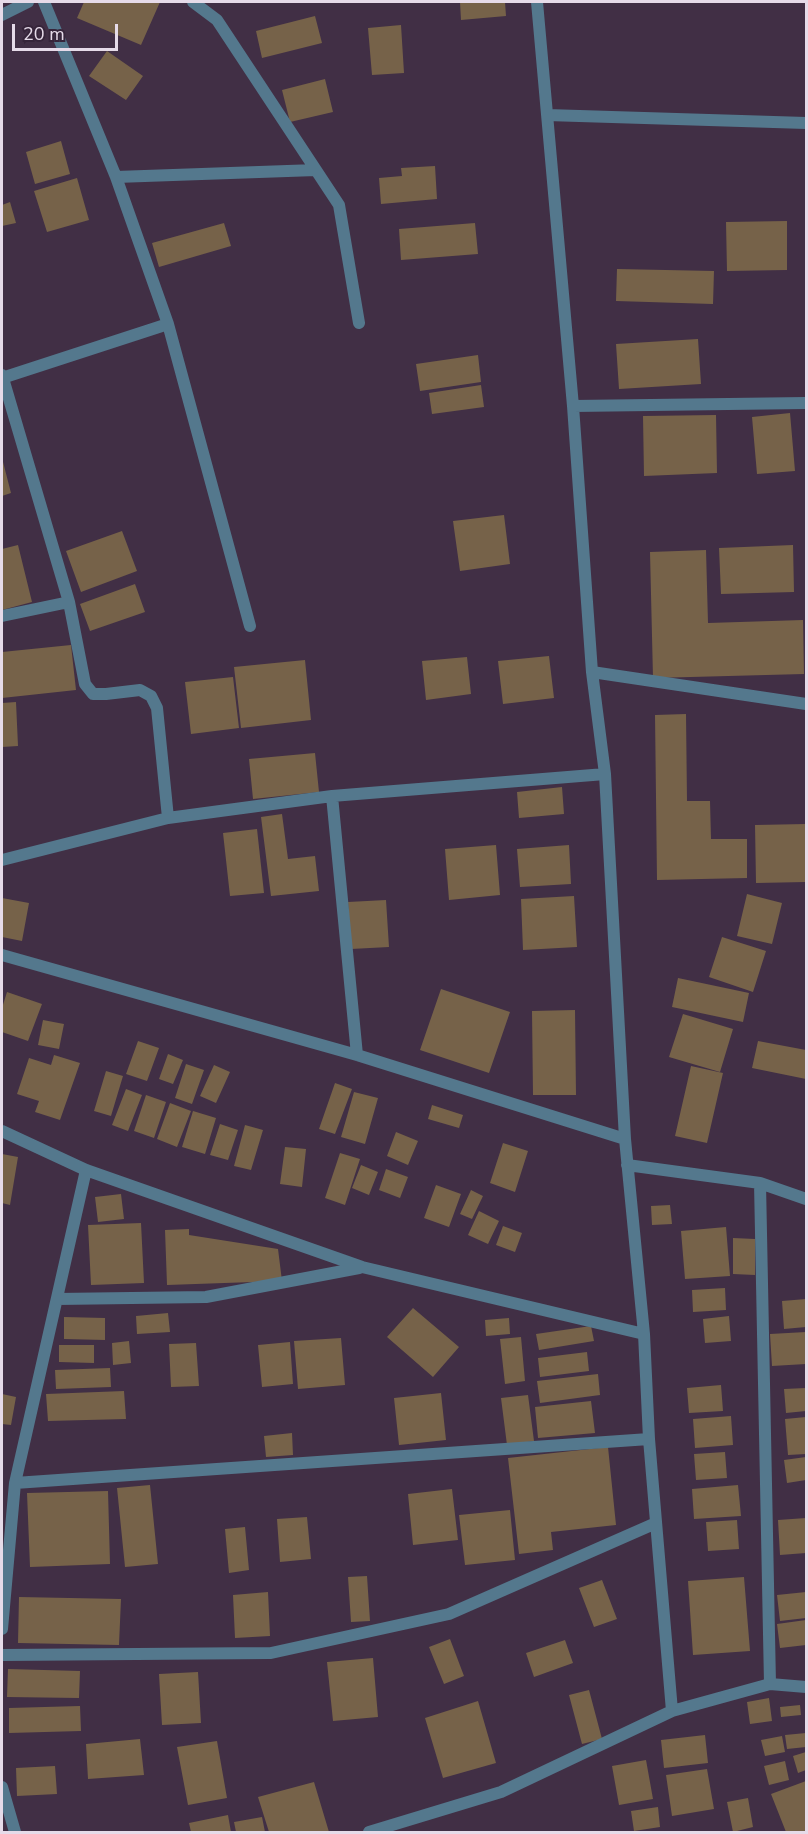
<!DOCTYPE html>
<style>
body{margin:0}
#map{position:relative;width:808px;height:1834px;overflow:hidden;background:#412f45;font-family:"Nunito Sans",sans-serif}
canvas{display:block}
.frame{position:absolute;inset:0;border:3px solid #e6dbe9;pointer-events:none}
.scale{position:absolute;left:12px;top:24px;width:106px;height:27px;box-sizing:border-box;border:3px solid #e6dbe9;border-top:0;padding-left:8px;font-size:18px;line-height:21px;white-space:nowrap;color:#e6dbe9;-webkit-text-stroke:4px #36253a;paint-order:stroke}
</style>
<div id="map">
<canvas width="808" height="1834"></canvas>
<div class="frame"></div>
<div class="scale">20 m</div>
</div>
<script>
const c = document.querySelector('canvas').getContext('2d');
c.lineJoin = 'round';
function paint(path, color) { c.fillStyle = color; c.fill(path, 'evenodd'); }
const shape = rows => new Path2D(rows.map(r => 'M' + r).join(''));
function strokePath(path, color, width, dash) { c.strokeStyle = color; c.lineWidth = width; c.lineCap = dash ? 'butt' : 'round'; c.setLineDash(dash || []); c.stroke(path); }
paint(shape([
 [84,2,160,2,141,45,77,18],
 [460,2,505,2,506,16,461,20],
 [315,16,322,43,262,58,256,31],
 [401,25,404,73,372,75,368,28],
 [107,51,143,76,126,100,89,76],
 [325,79,333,112,290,122,282,90],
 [61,141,70,174,35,184,26,152],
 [435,166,437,199,381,204,379,178,402,176,401,168],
 [77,178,89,220,47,232,34,191],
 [10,202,16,223,2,226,2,205],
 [787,221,787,270,727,271,726,222],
 [224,223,231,246,159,267,152,243],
 [475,223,478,254,401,260,399,229],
 [617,269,714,271,713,304,616,301],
 [698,339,701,384,619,389,616,344],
 [478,355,481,382,420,391,416,364],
 [481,385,484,407,432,414,429,393],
 [790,413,795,471,757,474,752,417],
 [716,415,717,473,644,476,643,416],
 [2,458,11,493,2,496],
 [504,515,510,564,460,571,453,521],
 [122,531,137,571,81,592,66,551],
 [18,545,32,602,2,610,2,549],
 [793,545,794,592,721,594,719,548],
 [706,550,708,623,803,620,804,674,653,678,650,552],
 [135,584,145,612,90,631,80,604],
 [71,645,76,690,2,698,2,652],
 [549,656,554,698,503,704,498,661],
 [467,657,471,694,426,700,422,661],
 [305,660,311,720,241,728,234,667],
 [233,677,239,728,191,734,185,682],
 [16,702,18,746,2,747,2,703],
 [686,714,687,801,710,801,711,839,747,839,747,878,657,880,655,715],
 [315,753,319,792,253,799,249,759],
 [562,787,564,814,519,818,517,792],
 [282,814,288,859,315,856,319,891,271,896,261,817],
 [806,824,806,882,756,883,755,825],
 [257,829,264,893,230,896,223,833],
 [496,845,500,895,449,900,445,849],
 [569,845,571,884,520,887,517,849],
 [747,894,782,903,772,944,737,936],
 [574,896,577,947,523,950,521,899],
 [2,898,29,903,22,941,2,937],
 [386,900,389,947,351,949,348,902],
 [722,937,766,951,753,992,709,977],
 [678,978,749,993,743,1022,672,1007],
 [441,989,510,1012,489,1073,420,1050],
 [7,992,42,1004,28,1041,2,1032,2,1008],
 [575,1010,576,1095,533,1095,532,1011],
 [683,1014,733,1029,720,1072,669,1057],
 [43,1020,64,1024,59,1049,38,1045],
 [138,1041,159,1048,147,1081,126,1074],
 [758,1041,806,1050,806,1079,752,1068],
 [168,1054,183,1060,173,1084,159,1079],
 [54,1055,80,1063,60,1120,35,1112,39,1101,17,1094,29,1058,51,1065],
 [186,1064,204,1070,192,1104,175,1098],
 [214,1065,230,1072,216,1103,200,1096],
 [691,1066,723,1073,707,1143,675,1136],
 [106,1071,123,1076,111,1116,94,1111],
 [335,1083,352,1089,335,1134,319,1129],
 [126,1089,142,1095,128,1131,112,1125],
 [354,1092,378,1098,365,1144,341,1137],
 [146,1095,166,1102,154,1138,134,1131],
 [170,1103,191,1111,177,1147,157,1139],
 [432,1105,463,1115,459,1128,428,1119],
 [193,1111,216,1118,205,1154,182,1147],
 [220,1124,238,1130,228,1160,210,1155],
 [245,1125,263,1130,251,1170,234,1166],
 [396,1132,418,1141,408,1165,387,1156],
 [503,1143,528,1151,515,1192,490,1183],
 [285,1147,306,1149,302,1187,280,1184],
 [340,1153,360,1159,345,1205,325,1198],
 [2,1154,18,1157,10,1205,2,1203],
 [361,1165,378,1172,369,1195,352,1188],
 [386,1169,408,1177,400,1198,379,1190],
 [436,1185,461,1194,449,1227,424,1218],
 [471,1190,483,1196,472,1219,460,1214],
 [121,1194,124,1219,98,1222,95,1197],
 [670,1205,672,1224,652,1225,651,1206],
 [479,1211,499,1221,488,1244,468,1235],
 [141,1223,144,1283,91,1285,88,1225],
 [503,1226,522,1233,515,1252,496,1245],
 [726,1227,730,1276,685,1279,681,1231],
 [189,1229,189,1235,278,1249,282,1281,167,1285,165,1230],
 [733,1238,755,1239,755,1275,733,1274],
 [725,1288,726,1310,693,1312,692,1290],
 [806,1299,806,1327,784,1329,782,1301],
 [413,1308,459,1347,433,1377,387,1337],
 [168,1313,170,1332,137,1334,136,1316],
 [729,1316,731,1341,705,1343,703,1319],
 [64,1317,105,1318,105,1340,64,1339],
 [509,1318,510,1334,486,1336,485,1320],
 [591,1326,594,1341,539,1350,536,1334],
 [806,1332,806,1364,772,1366,770,1334],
 [521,1337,525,1381,505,1384,500,1339],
 [341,1338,345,1385,298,1389,294,1341],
 [129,1341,131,1363,113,1365,112,1343],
 [290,1342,293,1384,262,1387,258,1345],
 [196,1343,199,1386,171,1387,169,1344],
 [59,1345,94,1345,94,1363,59,1362],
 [587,1352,589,1371,540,1377,538,1358],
 [110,1368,111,1387,56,1389,55,1370],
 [598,1374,600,1395,540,1403,537,1381],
 [721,1385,723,1411,689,1413,687,1388],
 [806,1388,806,1411,786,1413,784,1389],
 [124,1391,126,1419,48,1421,46,1394],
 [441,1393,446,1440,399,1445,394,1398],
 [2,1394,16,1397,11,1425,2,1424],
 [528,1395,534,1441,507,1445,501,1398],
 [591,1401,595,1433,538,1438,535,1407],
 [731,1416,733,1445,695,1448,693,1419],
 [806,1417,806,1454,788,1455,785,1419],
 [292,1433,293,1455,266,1457,264,1436],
 [608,1447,616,1525,551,1532,553,1550,519,1554,508,1458],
 [725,1452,727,1478,696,1480,694,1454],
 [806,1457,806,1480,787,1483,784,1460],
 [150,1485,158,1564,125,1567,117,1488],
 [738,1485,741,1516,694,1519,692,1489],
 [452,1489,458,1540,413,1545,408,1494],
 [108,1491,110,1564,30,1567,27,1493],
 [510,1510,515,1560,465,1565,459,1515],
 [307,1517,311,1559,280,1562,277,1519],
 [806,1518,806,1553,780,1555,778,1520],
 [737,1520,739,1549,708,1551,706,1522],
 [245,1527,249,1570,229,1573,225,1529],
 [367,1576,370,1621,351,1622,348,1577],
 [744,1577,750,1651,693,1655,688,1581],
 [602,1580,617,1619,594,1627,579,1588],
 [268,1592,270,1636,235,1638,233,1595],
 [806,1592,806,1618,780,1621,777,1595],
 [19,1597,121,1599,119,1645,18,1643],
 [806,1620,806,1645,780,1648,777,1624],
 [450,1639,464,1676,444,1684,429,1647],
 [565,1640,573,1663,534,1677,526,1653],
 [373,1658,378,1717,333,1721,327,1662],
 [8,1669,80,1671,79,1698,7,1697],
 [198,1672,201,1723,162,1725,159,1674],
 [589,1690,602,1739,582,1744,569,1695],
 [769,1698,772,1721,750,1724,747,1702],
 [478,1701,496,1763,443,1778,425,1718],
 [800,1705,801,1715,781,1717,780,1707],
 [80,1706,81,1731,9,1733,9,1708],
 [806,1733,806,1747,787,1749,785,1735],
 [705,1735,708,1763,664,1768,661,1740],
 [782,1736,785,1752,765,1756,761,1740],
 [140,1739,144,1775,88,1779,86,1744],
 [217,1741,227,1798,188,1805,177,1747],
 [806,1752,806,1770,798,1773,793,1756],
 [646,1760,653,1799,619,1805,612,1766],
 [785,1761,789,1780,769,1785,764,1766],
 [55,1766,57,1794,17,1796,16,1768],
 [707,1769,714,1809,672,1816,666,1775],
 [806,1781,806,1832,786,1832,771,1794],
 [314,1782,329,1832,269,1832,258,1797],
 [748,1798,753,1827,733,1832,727,1802],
 [658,1807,660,1827,634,1831,631,1811],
 [228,1815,231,1832,191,1832,189,1823],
 [262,1817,265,1832,236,1832,234,1822]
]), '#766249');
strokePath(shape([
 [44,2,116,177,168,324],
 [193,2,217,20,339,205,359,323],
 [537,2,573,406,592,672,605,774,625,1139,644,1334,649,1439,672,1711,770,1684,806,1687],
 [2,15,28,2],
 [547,115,806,123],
 [116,177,316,170],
 [2,375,69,602,85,684,93,694,106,694,140,690,151,696,157,708,168,818],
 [2,378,168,324,250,626],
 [573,406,806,403],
 [2,616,69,602],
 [592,672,806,704],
 [332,796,357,1055],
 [2,860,168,818,332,796,605,774],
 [2,955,357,1055,625,1139],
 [2,1131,86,1170,362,1267,644,1334],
 [627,1165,760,1183,806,1199],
 [760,1183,770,1684],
 [57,1299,206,1297,359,1268],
 [15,1483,649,1439],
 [2,1629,15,1483,86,1170],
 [2,1655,271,1653,449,1614,656,1523],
 [2,1787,15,1832],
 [369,1832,501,1792,672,1711]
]), '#54788d', 12);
</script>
